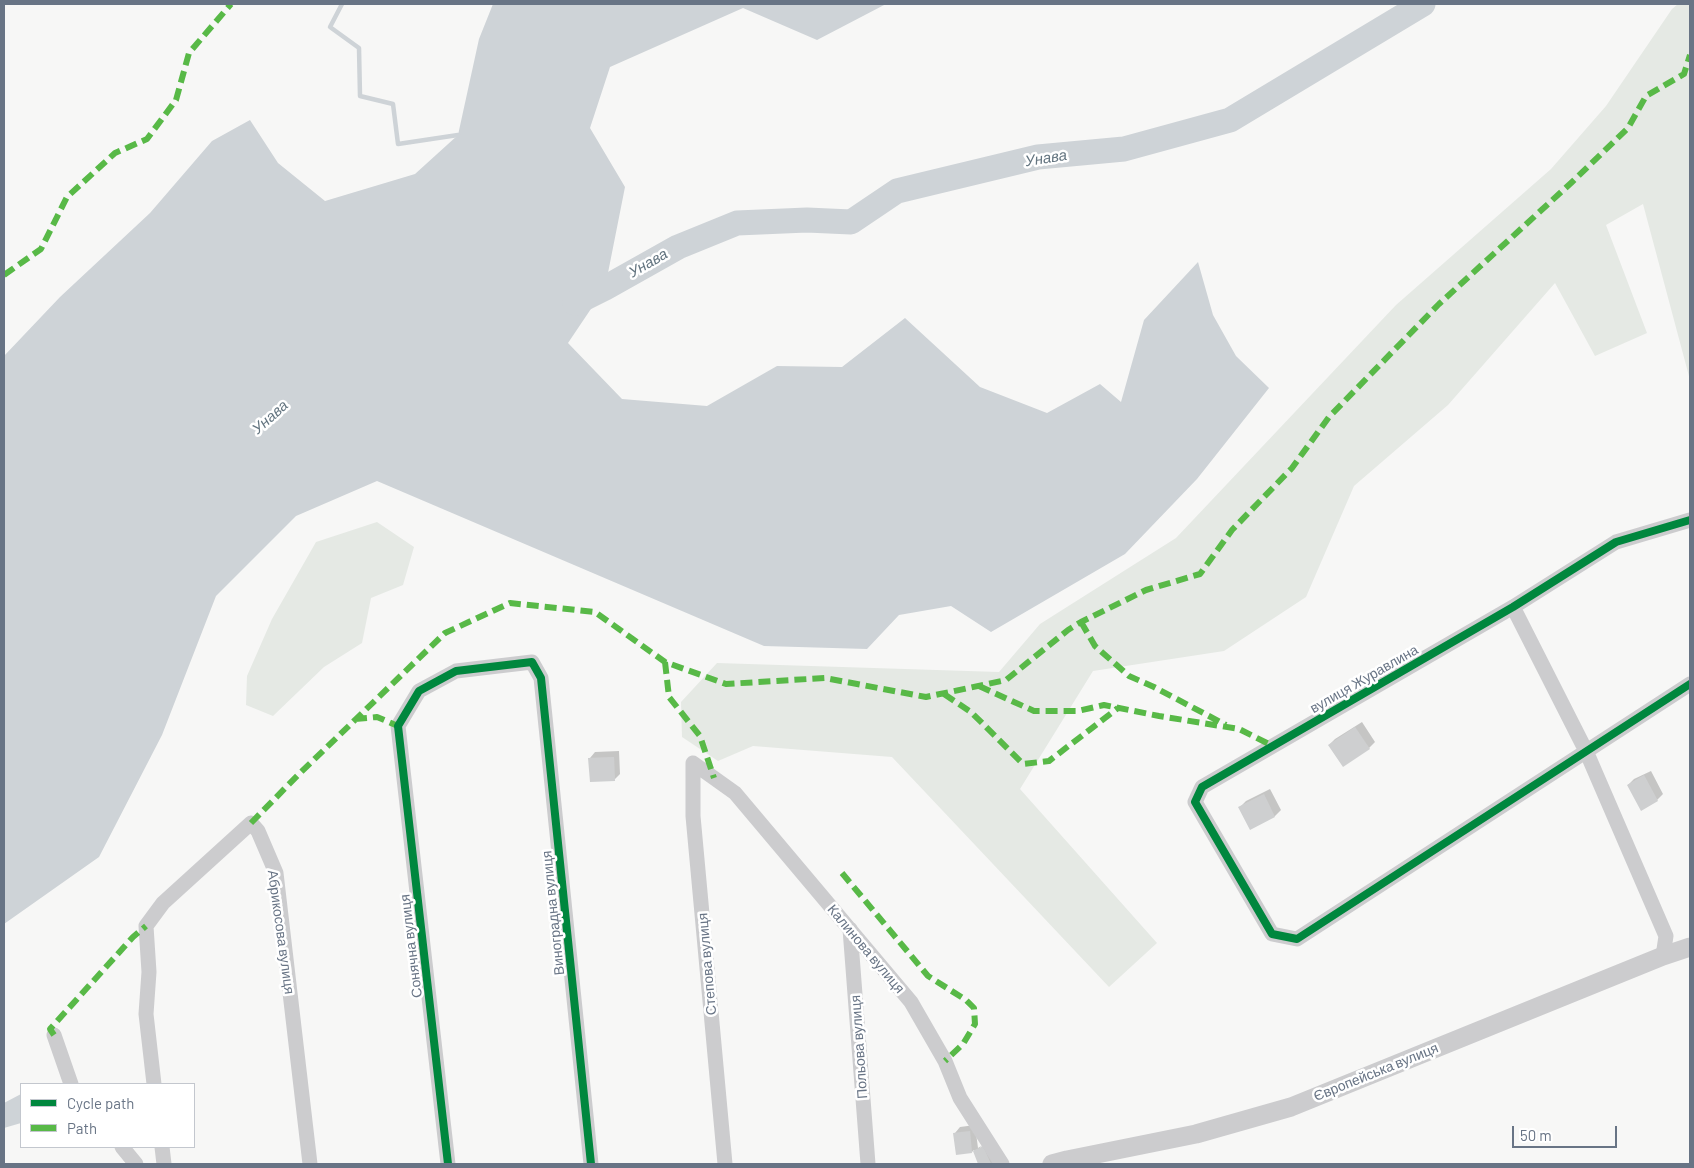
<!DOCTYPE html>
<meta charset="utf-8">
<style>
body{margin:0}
#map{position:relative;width:1694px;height:1168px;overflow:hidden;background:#f7f7f6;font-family:Barlow,sans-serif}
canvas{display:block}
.frame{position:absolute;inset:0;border:5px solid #687485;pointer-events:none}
.legend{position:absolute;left:20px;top:1083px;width:175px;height:65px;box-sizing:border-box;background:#fff;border:1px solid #c3c7ce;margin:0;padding:6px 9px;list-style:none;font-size:15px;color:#687485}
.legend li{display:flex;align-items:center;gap:10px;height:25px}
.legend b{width:25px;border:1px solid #c3c7ce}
.scale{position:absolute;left:1512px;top:1126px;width:105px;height:22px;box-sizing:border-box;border:2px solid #687485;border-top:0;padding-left:6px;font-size:15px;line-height:18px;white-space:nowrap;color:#687485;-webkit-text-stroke:4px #fff;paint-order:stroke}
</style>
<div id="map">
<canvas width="1694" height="1168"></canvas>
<div class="frame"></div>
<ul class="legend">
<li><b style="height:6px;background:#00873e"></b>Cycle path</li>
<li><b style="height:6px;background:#58b947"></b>Path</li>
</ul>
<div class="scale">50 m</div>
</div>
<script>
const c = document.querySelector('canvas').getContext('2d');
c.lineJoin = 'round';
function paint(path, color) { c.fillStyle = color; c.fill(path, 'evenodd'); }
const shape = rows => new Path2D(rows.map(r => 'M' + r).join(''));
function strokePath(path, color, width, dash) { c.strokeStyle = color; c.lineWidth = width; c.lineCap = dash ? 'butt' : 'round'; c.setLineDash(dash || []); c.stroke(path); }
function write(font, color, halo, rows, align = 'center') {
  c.font = font + ' Barlow,sans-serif'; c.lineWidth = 5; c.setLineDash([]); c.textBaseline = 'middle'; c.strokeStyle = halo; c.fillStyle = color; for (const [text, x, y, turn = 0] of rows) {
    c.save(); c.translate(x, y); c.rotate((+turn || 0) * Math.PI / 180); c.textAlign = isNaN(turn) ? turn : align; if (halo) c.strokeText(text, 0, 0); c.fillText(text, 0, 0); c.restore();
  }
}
paint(shape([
 [1678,4,1690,4,1690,380,1643,204,1606,225,1647,333,1595,356,1555,283,1448,405,1354,486,1306,597,1224,651,1093,671,1020,789,1157,943,1109,987,892,757,753,746,718,761,682,737,681,702,717,663,999,672,1040,624,1176,538,1396,305,1551,169,1606,106,1672,9],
 [377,522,414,547,403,585,371,598,362,643,324,667,273,716,246,705,247,676,272,619,316,542]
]), '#e5e9e4');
paint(shape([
 [493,4,886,4,817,40,743,8,610,67,590,128,625,187,605,288,568,343,622,399,707,406,777,366,842,367,905,318,980,387,1047,413,1100,384,1121,402,1144,320,1198,262,1213,315,1236,356,1269,388,1197,479,1125,554,991,632,951,606,899,615,867,649,764,646,377,481,296,516,216,596,162,735,99,857,4,924,4,356,60,297,150,213,212,141,250,120,278,163,325,201,415,174,458,135,479,39],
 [21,1094,21,1123,4,1128,4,1103]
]), '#ced3d7');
paint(shape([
 [1362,722,1375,742,1369,748,1343,765,1329,745,1335,739],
 [619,751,620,774,614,780,590,758,595,752],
 [1651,771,1663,794,1657,800,1628,785,1634,779],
 [1270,789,1281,810,1275,816,1251,828,1240,807,1246,801],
 [975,1125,978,1148,989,1141,997,1160,993,1164,980,1164,974,1150,972,1152,955,1133,960,1127],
 [989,1143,980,1149,980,1147]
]), '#0003');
strokePath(shape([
 [342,4,330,27,359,48,360,96,393,104,398,144,458,135]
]), '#ced3d7', 4.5);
strokePath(shape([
 [575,303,605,288,678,247,737,223,807,220,851,222,897,191,1038,157,1124,149,1230,120,1423,4]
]), '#ced3d7', 25);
paint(shape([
 [1355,727,1370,749,1343,767,1328,745],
 [614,757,615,781,590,782,588,758],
 [1644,775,1658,801,1641,811,1627,785],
 [1264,794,1275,817,1250,830,1238,807],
 [970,1131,972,1153,956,1155,953,1133],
 [983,1146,991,1164,978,1164,973,1151]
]), '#cecfd0');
strokePath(shape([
 [1690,520,1616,542,1513,607,1202,787,1195,802,1272,934,1297,939,1690,684],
 [1513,607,1586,751,1666,936,1663,956],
 [693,763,735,793,911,1002,945,1061,960,1098,1002,1164],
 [693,763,693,816,725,1164],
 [850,929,868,1164],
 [54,1035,71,1084],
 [154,1084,146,1014,149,972,146,926,163,903,251,823,258,831,276,873,310,1164],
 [122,1147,136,1164],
 [162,1147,164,1164],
 [448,1164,398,726,419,691,456,671,532,662,541,678,591,1164]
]), '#ccccce', 15);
strokePath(shape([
 [1052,1164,1067,1160,1196,1134,1291,1107,1663,956,1690,947]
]), '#ccccce', 19);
strokePath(shape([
 [4,275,41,249,67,197,115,153,147,139,176,100,189,53,231,4],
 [1081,622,1095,646,1129,676,1154,687,1226,725],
 [665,662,669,697,700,736,714,778],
 [979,686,1034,711,1078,711,1104,705,1159,716,1239,729,1273,746],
 [944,694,971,712,1023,764,1049,761,1118,708],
 [355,719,377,717,398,726],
 [251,823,298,775,445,633,510,603,595,612,665,662,726,684,825,678,926,697,1006,680,1068,630,1081,622,1146,590,1200,574,1232,530,1292,468,1329,417,1439,304,1571,183,1628,128,1646,96,1684,74,1690,55],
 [842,873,928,976,966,1000,974,1008,975,1024,963,1044,945,1061],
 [54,1035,50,1029,133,937,146,926]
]), '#58b947', 6, [12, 6]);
strokePath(shape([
 [1690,520,1616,542,1513,607,1202,787,1195,802,1272,934,1297,939,1690,684],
 [448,1164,398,726,419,691,456,671,532,662,541,678,591,1164]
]), '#00873e', 8);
write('14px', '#687485', '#fff', [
 ["вулиця Журавлина",1364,679,-30],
 ["Виноградна вулиця",553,913,-96],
 ["Абрикосова вулиця",281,932,82],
 ["Сонячна вулиця",411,946,-97],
 ["Калинова вулиця",866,949,50],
 ["Степова вулиця",707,964,-95],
 ["Польова вулиця",859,1047,-94],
 ["Європейська вулиця",1376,1072,-22]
]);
write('italic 15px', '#647580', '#fff', [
 ["Унава",1046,158,-9],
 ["Унава",648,263,-30],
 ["Унава",270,417,-42]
]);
</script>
